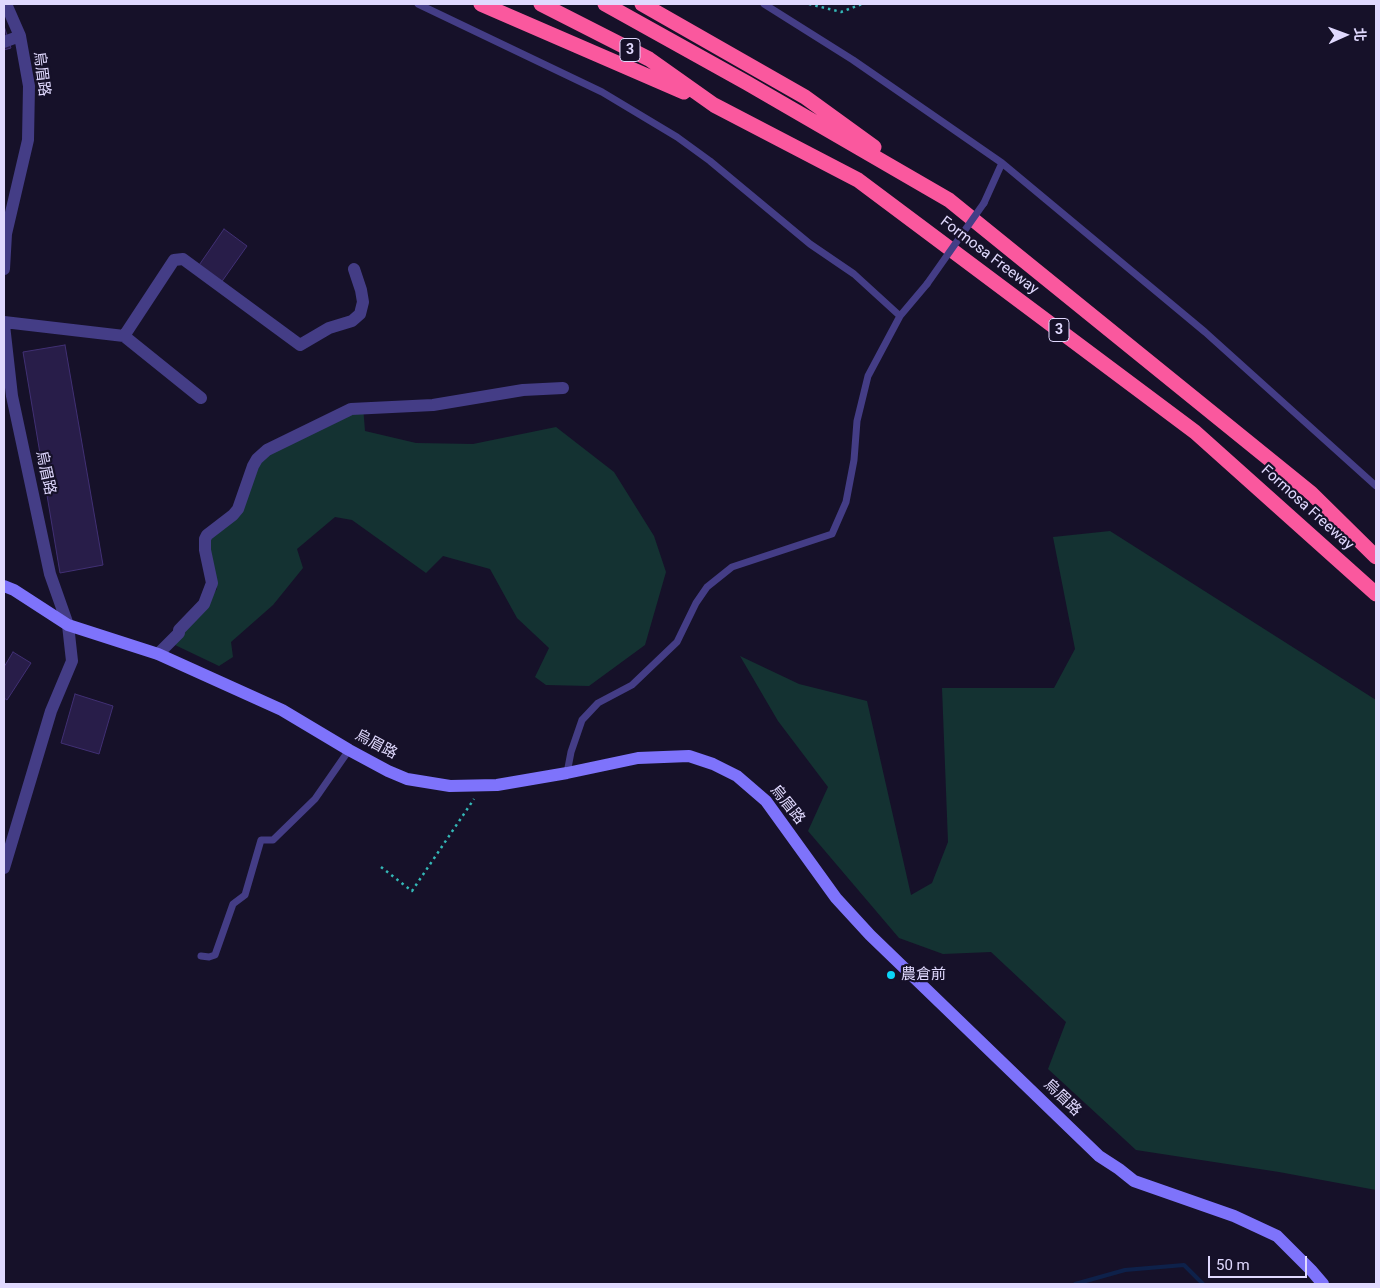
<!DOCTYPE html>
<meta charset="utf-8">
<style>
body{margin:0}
#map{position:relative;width:1380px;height:1288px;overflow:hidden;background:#161129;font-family:Roboto,"Noto Sans TC",sans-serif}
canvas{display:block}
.frame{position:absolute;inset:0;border:5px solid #e0d9fe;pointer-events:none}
.north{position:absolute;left:1320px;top:10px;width:50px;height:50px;-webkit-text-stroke:4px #161129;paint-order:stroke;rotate:88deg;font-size:14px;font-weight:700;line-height:20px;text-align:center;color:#e0d9fe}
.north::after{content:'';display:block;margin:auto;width:18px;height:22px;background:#e0d9fe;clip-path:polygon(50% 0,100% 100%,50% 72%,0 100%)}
.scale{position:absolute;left:1208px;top:1256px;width:99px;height:22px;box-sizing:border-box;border:2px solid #e0d9fe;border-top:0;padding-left:6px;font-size:15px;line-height:18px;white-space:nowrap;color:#e0d9fe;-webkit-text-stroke:4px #161129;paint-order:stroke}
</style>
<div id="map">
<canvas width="1380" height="1288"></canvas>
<div class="frame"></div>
<div class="north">北</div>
<div class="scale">50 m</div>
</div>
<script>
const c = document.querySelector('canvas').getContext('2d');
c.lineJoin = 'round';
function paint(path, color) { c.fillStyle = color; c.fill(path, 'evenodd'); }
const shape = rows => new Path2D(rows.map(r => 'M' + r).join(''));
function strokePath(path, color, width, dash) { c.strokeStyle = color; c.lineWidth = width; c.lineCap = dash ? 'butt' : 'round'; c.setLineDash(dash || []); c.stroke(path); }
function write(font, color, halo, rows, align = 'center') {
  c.font = font + ' Roboto,"Noto Sans TC",sans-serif'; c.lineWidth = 4.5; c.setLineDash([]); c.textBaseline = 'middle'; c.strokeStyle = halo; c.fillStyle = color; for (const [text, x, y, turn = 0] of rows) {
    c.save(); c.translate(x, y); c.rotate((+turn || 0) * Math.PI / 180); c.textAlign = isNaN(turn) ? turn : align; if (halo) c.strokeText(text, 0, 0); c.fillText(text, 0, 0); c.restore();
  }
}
paint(shape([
 [363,406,365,431,416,443,473,444,556,427,614,472,654,536,666,572,645,645,589,686,546,685,535,677,549,648,517,618,490,569,443,556,426,573,352,520,335,517,297,549,303,568,273,605,231,642,233,657,219,666,175,645,217,589,208,538,235,515,268,446],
 [1110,531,1376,700,1376,1190,1279,1172,1136,1150,1048,1069,1066,1022,991,952,943,954,899,938,808,831,828,787,778,721,740,656,799,684,867,701,911,895,932,883,948,842,942,688,1054,688,1075,649,1053,537]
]), '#143232');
strokePath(shape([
 [1075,1284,1125,1270,1184,1265,1203,1284]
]), '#0e214a', 4);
const building = shape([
 [5,29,11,48,4,50,4,30,5,29],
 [224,229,247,246,218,287,195,271,224,229],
 [65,345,103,565,60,573,23,352,65,345],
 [13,652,31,663,7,700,4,698,4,667,13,652],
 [75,694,113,706,99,754,61,743,75,694]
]);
paint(building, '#281d49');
strokePath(building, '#413074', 1);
strokePath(shape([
 [809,4,841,12,862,4],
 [381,867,412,891,474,799]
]), '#34b8b7', 2.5, [2.5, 4]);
strokePath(shape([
 [418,4,602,92,677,137,710,161,810,244,854,274,900,316],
 [764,4,853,60,1002,163,984,203],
 [1002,163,1205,332,1376,486],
 [567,773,571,752,582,720,598,703,632,685,677,642,696,603,707,587,732,567,832,534,846,502,854,460,857,421,868,376,900,316,927,284],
 [201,956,209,957,215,955,233,904,245,895,261,840,273,840,315,799,349,750]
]), '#443d86', 7);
strokePath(shape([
 [4,42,20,36],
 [4,269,6,234,28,140,29,86,20,36,6,4],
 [4,322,124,336],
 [4,325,12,396,50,574,68,625],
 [201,398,124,336,174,260,183,259,300,345,329,328,352,321,360,314,363,302,361,290,354,269],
 [158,654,179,633,179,630,204,604,212,583,205,550,205,539,207,535,233,515,238,509,253,466,257,459,267,450,351,409,433,405,523,390,563,388]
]), '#443d86', 12);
strokePath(shape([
 [4,868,51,711,72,661,68,625]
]), '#443d86', 12);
strokePath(shape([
 [4,586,14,590,68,625,158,654,282,710,349,750,388,771,407,779,450,786,497,785,567,773,638,758,689,756,713,764,737,776,766,801,836,898,870,935,1099,1156,1119,1169,1134,1181,1234,1216,1277,1236,1311,1270,1323,1284]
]), '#7e73fb', 12);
strokePath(shape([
 [481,4,684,92],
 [541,4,649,59,714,105,858,180,1195,432,1376,594],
 [605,4,747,83,949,200,1311,493,1376,557],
 [642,4,805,97,874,147]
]), '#fa589e', 15);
strokePath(shape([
 [927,284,984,203]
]), '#443d86', 7);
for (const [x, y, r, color] of [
 [891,975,5,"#0bd5f8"]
]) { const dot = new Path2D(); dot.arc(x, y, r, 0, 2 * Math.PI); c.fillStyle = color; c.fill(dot); strokePath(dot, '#161129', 2); }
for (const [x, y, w] of [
 [630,50,20],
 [1059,330,20]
]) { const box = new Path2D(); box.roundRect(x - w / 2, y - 11.5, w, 23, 4); c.fillStyle = '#161129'; c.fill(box); strokePath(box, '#e0d9fe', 1); }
write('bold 14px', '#e0d9fe', null, [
 ["3",630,50],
 ["3",1059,330]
]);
write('15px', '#e0d9fe', '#161129', [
 ["烏眉路",41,74,83],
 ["Formosa Freeway",989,256,37],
 ["烏眉路",45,473,78],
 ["Formosa Freeway",1307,508,42],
 ["烏眉路",376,745,28],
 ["烏眉路",787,805,51],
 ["烏眉路",1062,1098,44]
]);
write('15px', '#e0d9fe', '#161129', [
 ["農倉前",901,975]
], 'left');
</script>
